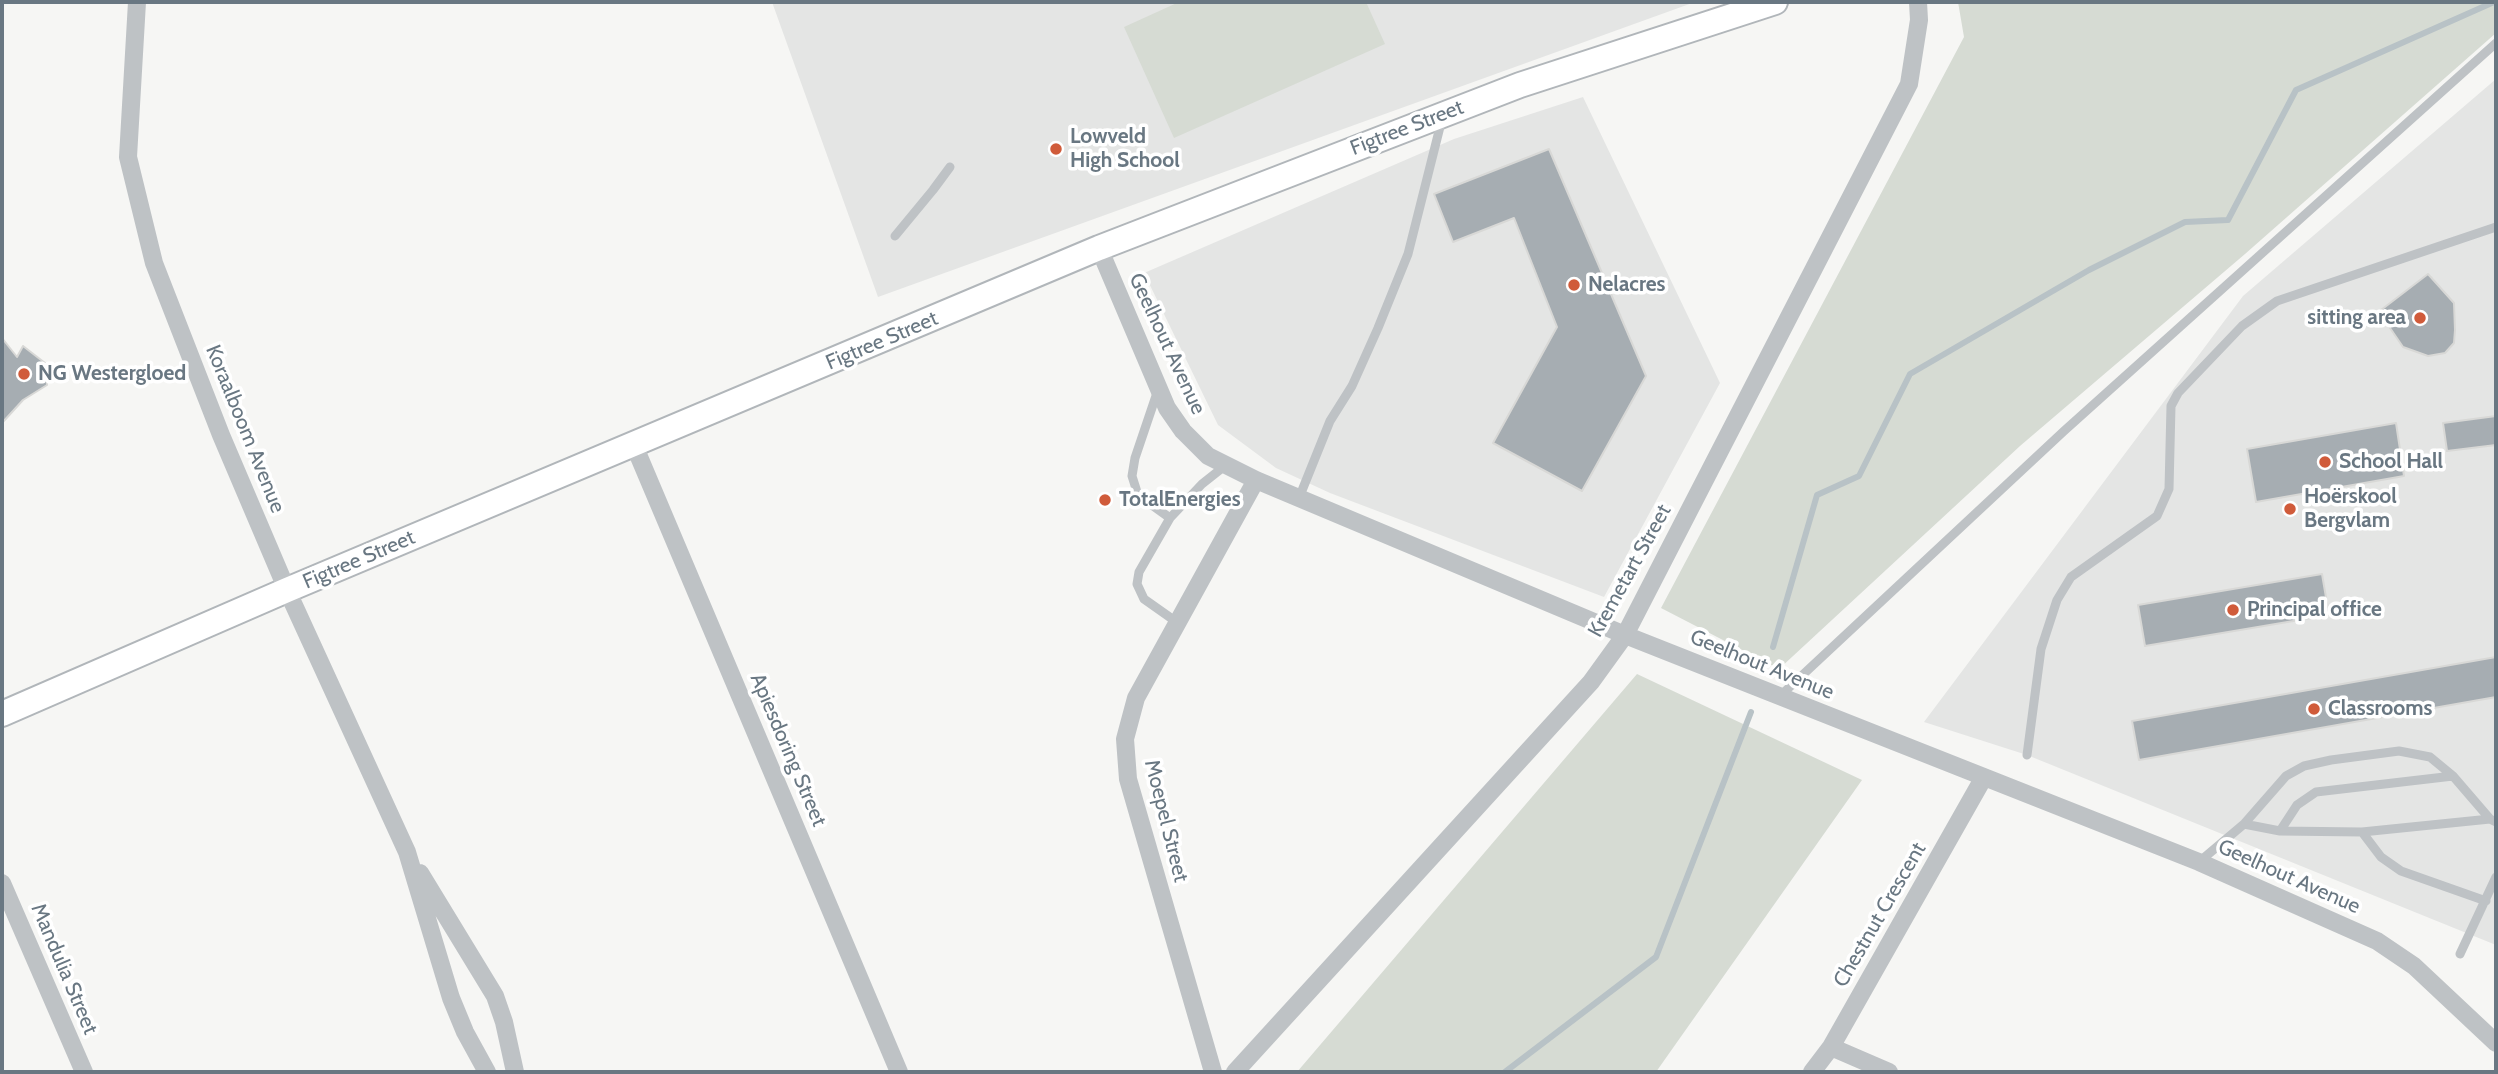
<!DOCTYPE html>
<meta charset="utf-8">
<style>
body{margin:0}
#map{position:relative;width:2498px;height:1074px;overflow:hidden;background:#f6f6f4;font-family:Cabin,sans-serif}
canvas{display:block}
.frame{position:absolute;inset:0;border:4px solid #697782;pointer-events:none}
</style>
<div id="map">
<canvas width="2498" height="1074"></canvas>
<div class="frame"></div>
</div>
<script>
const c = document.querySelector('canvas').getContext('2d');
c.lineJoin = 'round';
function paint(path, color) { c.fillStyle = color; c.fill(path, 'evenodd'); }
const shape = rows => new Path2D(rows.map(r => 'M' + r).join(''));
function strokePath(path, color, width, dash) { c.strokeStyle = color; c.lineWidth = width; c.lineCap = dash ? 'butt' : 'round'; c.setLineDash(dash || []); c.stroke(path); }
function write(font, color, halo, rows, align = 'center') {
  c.font = font + ' Cabin,sans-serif'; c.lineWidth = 7; c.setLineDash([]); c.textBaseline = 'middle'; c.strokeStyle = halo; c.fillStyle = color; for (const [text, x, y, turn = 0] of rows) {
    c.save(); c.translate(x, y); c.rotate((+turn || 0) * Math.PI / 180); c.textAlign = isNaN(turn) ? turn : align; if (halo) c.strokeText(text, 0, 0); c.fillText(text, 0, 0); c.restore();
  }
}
paint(shape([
 [772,2,1695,2,878,297],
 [2496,79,2496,945,2027,755,1924,722,2243,296],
 [1583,97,1720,383,1604,597,1330,493,1276,468,1218,425,1144,273,1454,139]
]), '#e4e5e4');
paint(shape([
 [1179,2,1366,2,1385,44,1174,138,1124,27],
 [1958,2,2496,2,2496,33,2245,254,2020,446,1779,669,1661,608,1964,37],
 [1637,674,1862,780,1656,1072,1297,1072]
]), '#d6dbd3');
strokePath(shape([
 [1773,647,1817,495,1859,476,1910,374,2089,270,2185,222,2228,220,2296,90,2494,2],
 [1505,1072,1656,957,1751,712]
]), '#b8c2c6', 6);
const building = shape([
 [1549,149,1646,376,1582,491,1493,443,1557,327,1514,218,1453,242,1434,194,1549,149],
 [2428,274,2454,303,2455,330,2454,343,2445,353,2428,356,2403,347,2388,325,2381,310,2428,274],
 [2,338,17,357,23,346,45,363,47,385,23,400,2,423,2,338],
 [2496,416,2496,445,2447,451,2443,423,2496,416],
 [2396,423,2404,476,2256,502,2247,449,2396,423],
 [2322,574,2329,615,2145,646,2138,605,2322,574],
 [2496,657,2496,697,2139,760,2132,721,2496,657]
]);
paint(building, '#a6adb2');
strokePath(building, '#d8d8d6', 2);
const secondary = shape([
 [2,714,287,590,1099,248,1520,85,1775,2]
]);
strokePath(secondary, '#b1b6ba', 28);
strokePath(shape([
 [895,236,933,190,950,167],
 [1158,390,1135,458,1132,476,1138,495,1170,518,1202,484,1226,465],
 [1299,498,1330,421,1352,386,1378,328,1408,254,1442,119],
 [1170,518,1139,572,1137,584,1144,599,1178,623],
 [1780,696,2064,431,2496,43],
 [2027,755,2041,649,2057,600,2071,577,2157,516,2169,489,2171,406,2178,393,2242,326,2277,301,2496,227],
 [2244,824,2280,831,2362,832,2490,819],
 [2280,831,2297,805,2316,792,2453,776],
 [2362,832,2381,857,2401,871,2486,901],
 [2199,862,2244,824,2286,776,2304,766,2331,760,2399,751,2430,757,2453,776,2490,819,2496,822],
 [2460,954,2496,877]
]), '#bec2c5', 9);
strokePath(shape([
 [137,2,128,157,154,263,221,435,287,590,407,852,451,998,465,1032,487,1072],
 [1099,248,1167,408,1183,431,1208,456,1256,480,1625,635,2199,862,2377,941,2414,966,2496,1043],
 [634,445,899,1072],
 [420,873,495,996,504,1022,515,1072],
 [2,883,84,1072],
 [1831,1047,1889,1072],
 [1213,1072,1128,779,1125,739,1136,698,1256,480],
 [1235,1072,1591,682,1625,635,1909,84,1919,20,1918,2],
 [1812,1072,1831,1047,1984,777]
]), '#bec2c5', 18);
strokePath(secondary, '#fff', 24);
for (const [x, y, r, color] of [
 [1056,149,7,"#d05b3a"],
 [1574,285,7,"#d05b3a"],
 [2420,318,7,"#d05b3a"],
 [24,374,7,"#d05b3a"],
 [2325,462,7,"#d05b3a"],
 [1105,500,7,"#d05b3a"],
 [2290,509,7,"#d05b3a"],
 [2233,610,7,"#d05b3a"],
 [2314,709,7,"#d05b3a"]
]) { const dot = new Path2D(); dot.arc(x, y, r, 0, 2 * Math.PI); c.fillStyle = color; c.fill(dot); strokePath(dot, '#fff', 2.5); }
write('21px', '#697782', '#fff', [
 ["Figtree Street",1407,128,-21],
 ["Figtree Street",882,341,-23],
 ["Geelhout Avenue",1167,344,65],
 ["Koraalboom Avenue",245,429,68],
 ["Figtree Street",359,560,-23],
 ["Kremetart Street",1630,571,-61],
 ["Geelhout Avenue",1762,665,22],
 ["Apiesdoring Street",788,750,67],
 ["Moepel Street",1166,821,76],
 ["Geelhout Avenue",2289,877,24],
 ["Chestnut Crescent",1880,915,-60],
 ["Mandulia Street",64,969,67]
]);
write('bold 21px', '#697782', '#fff', [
 ["Lowveld",1070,137],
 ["High School",1070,161],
 ["Nelacres",1588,285],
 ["sitting area",2406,318,"right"],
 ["NG Westergloed",38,374],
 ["School Hall",2339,462],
 ["Hoërskool",2304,497],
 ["Bergvlam",2304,521],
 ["TotalEnergies",1119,500],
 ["Principal office",2247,610],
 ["Classrooms",2328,709]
], 'left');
</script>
